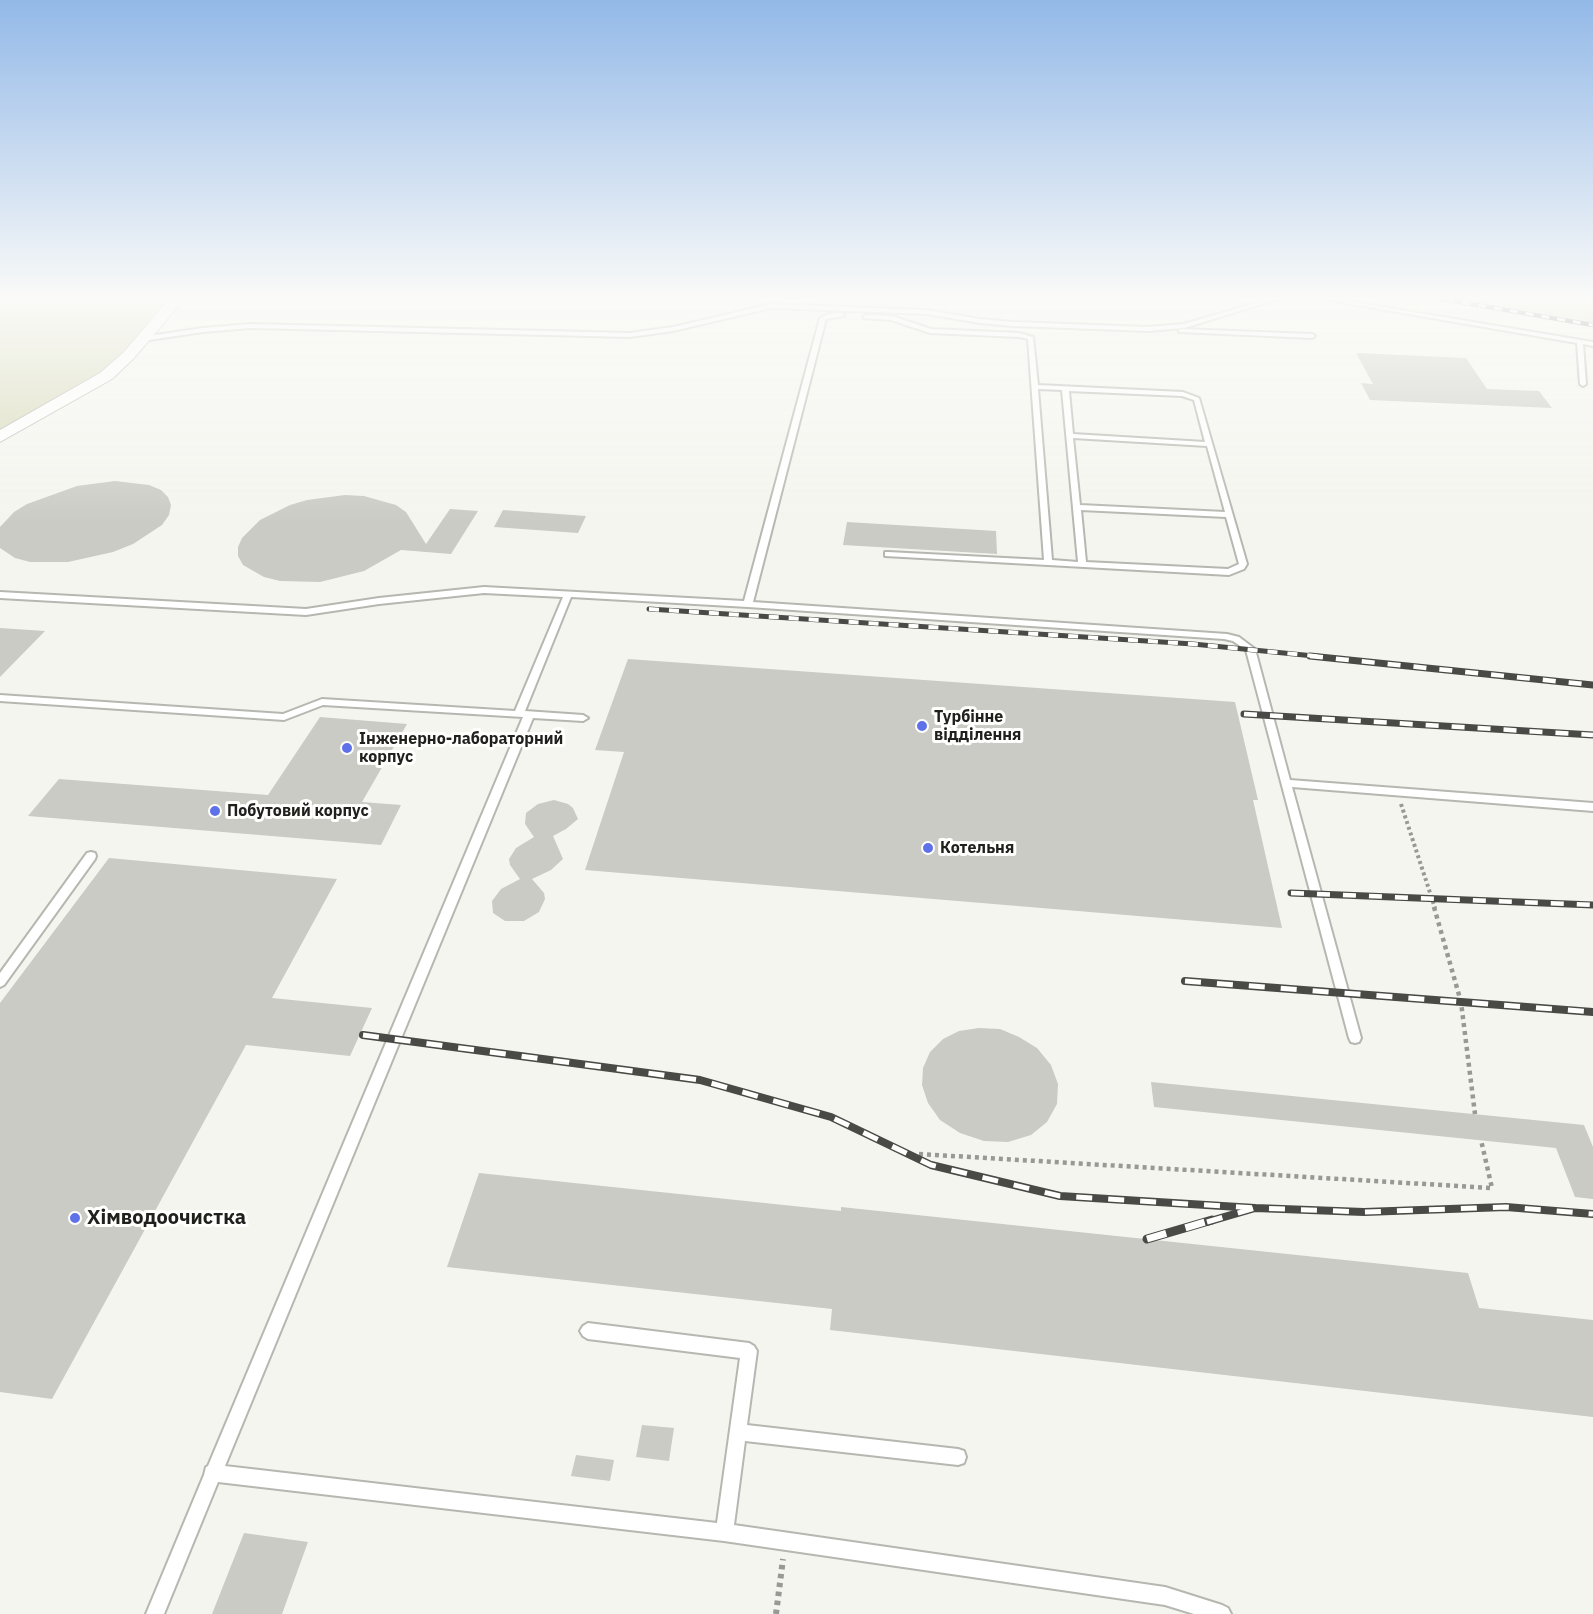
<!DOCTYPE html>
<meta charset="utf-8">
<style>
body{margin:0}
canvas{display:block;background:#f5f5ef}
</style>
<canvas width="1593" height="1614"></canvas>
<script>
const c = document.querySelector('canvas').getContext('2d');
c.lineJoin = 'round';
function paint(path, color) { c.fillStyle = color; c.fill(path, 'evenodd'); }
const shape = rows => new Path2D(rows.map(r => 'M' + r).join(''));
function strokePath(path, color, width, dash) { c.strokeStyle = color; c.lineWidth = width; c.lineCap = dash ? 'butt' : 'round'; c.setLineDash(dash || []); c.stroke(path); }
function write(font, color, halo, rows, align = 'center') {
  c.font = font + ' "IBM Plex Sans",sans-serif'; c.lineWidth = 6; c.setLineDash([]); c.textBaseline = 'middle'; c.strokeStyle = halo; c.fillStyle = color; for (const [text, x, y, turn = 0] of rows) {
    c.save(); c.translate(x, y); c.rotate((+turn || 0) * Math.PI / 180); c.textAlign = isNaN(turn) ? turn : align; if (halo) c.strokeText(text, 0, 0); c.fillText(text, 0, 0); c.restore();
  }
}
paint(shape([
 [0,297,171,297,132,342,99,375,0,429],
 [1448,297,1593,297,1593,322]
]), '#d8dbba');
paint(shape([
 [1356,353,1466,358,1487,389,1539,391,1552,408,1370,400,1361,383,1373,384],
 [115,481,149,485,161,490,168,497,171,505,169,515,162,525,133,544,113,552,68,562,30,562,15,558,0,548,0,527,14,512,27,504,77,486],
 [345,495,364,496,396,505,406,512,426,544,450,509,478,511,451,554,401,550,364,571,320,582,280,581,264,577,243,565,238,556,238,547,242,538,260,520,290,505,307,500],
 [503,510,586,516,578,533,494,527],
 [847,522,996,531,997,554,843,545],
 [0,628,45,631,0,677],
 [628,659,1235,702,1258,800,1253,800,1282,928,585,870,624,752,595,750],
 [320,717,407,724,362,802,401,805,381,845,28,816,59,779,268,795],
 [554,800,568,804,573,808,578,819,566,829,553,836,563,859,551,870,532,879,544,893,545,899,539,912,524,921,505,921,493,913,492,901,501,889,520,879,510,865,509,859,516,848,534,837,525,824,526,813,538,804],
 [109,858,337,879,272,998,372,1008,350,1056,246,1045,52,1399,0,1392,0,1003],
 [979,1028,1000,1029,1019,1037,1037,1048,1051,1065,1058,1084,1057,1104,1047,1122,1031,1135,1008,1142,984,1141,960,1133,940,1120,928,1103,922,1085,923,1068,930,1052,943,1039,959,1031],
 [1151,1082,1584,1125,1593,1147,1593,1199,1575,1197,1556,1148,1154,1107],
 [479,1173,841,1211,841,1207,1468,1273,1479,1308,1593,1320,1593,1417,830,1330,832,1309,447,1267],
 [642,1425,674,1428,669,1461,636,1457],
 [576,1455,614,1460,610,1481,571,1476],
 [244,1533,308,1542,282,1614,212,1614]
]), '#cacbc4');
const service = shape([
 [1276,297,1285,297,1184,328,1148,331,1013,326,980,323,927,314,771,308,673,331,630,337,251,328,203,332,142,341,139,339,142,337,203,328,251,324,630,333,673,327,771,304,927,310,980,319,1013,322,1148,327,1184,324,1276,297],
 [1310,297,1323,297,1593,342,1593,346,1583,344,1586,384,1583,386,1580,384,1577,343,1310,297],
 [842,313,845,315,844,316,826,319,753,602,1227,634,1239,637,1255,649,1290,780,1593,803,1593,811,1292,787,1361,1038,1359,1042,1355,1043,1351,1042,1349,1038,1246,650,1233,641,1224,639,748,607,571,597,525,711,583,715,588,718,583,721,533,718,225,1466,717,1523,740,1358,588,1339,583,1336,580,1331,583,1326,588,1323,749,1343,754,1346,757,1351,747,1425,958,1449,964,1451,966,1457,964,1463,958,1465,745,1441,734,1525,1165,1587,1222,1605,1228,1608,1231,1614,1194,1614,1165,1605,724,1541,218,1482,164,1614,146,1614,204,1475,206,1467,208,1466,523,717,323,705,284,720,0,701,0,695,283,714,322,699,515,711,563,597,484,593,379,604,306,615,0,598,0,592,306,609,379,598,484,587,744,601,820,318,829,314,842,313],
 [866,315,892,316,931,329,1019,333,1033,337,1038,385,1183,392,1199,398,1247,564,1244,569,1229,575,885,556,885,552,888,552,1044,560,1028,339,1019,337,930,333,891,320,864,318,863,317,866,315],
 [1038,389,1062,390,1078,562,1052,560,1038,389],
 [1069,391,1182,396,1194,400,1205,442,1073,434,1069,391],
 [1073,438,1207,446,1225,512,1080,505,1073,438],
 [1081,510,1226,517,1239,564,1228,569,1086,562,1081,510],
 [1181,329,1312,334,1315,336,1312,338,1179,332,1179,330,1181,329],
 [91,852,95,853,96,856,95,859,4,985,0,987,0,973,87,853,91,852]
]);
const tertiary = shape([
 [171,297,186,297,134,358,112,379,0,442,0,430,100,373,124,352,171,297]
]);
strokePath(service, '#b6b7b0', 4);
strokePath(tertiary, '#b6b7b0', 2);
strokePath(shape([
 [1401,804,1435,908]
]), '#989894', 4, [3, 3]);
strokePath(shape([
 [1434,907,1461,1002,1475,1114],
 [919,1154,1492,1188,1481,1140]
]), '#989894', 4.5, [4, 4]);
strokePath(shape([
 [776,1614,783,1559]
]), '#989894', 6, [4.5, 4.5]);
paint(service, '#fff');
paint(tertiary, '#fff');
const railFar4 = shape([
 [1431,297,1593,325]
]);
const railFar3 = shape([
 [649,609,1193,644,1324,657]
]);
const railFar2 = shape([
 [1310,656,1593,685],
 [1244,714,1593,735],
 [1291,893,1593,905]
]);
const railFar1 = shape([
 [1185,981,1593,1012],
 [363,1035,700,1080,831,1117,931,1165,1060,1196,1255,1208],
 [1207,1222,1255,1208,1364,1212,1506,1207,1593,1214]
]);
const rail = shape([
 [1147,1239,1212,1220]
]);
strokePath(railFar4, '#494946', 4.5);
strokePath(railFar3, '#494946', 5);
strokePath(railFar2, '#494946', 7);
strokePath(railFar1, '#494946', 8);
strokePath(rail, '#494946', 9);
strokePath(railFar4, '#fffffe', 3, [8]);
strokePath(railFar3, '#fffffe', 4, [10]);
strokePath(railFar2, '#fffffe', 4.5, [13]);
strokePath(railFar1, '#fffffe', 5, [16]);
strokePath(rail, '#fffffe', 7, [20]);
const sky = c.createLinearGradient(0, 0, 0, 523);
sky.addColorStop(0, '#93b9e8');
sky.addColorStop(0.57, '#fafaf8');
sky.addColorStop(1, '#fafaf800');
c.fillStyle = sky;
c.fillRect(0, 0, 1593, 523);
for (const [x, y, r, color] of [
 [922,726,6,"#5f71e9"],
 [347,748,6,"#5f71e9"],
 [215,811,6,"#5f71e9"],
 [928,848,6,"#5f71e9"],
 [75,1218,6,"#5f71e9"]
]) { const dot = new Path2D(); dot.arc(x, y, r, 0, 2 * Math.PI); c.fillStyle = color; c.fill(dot); strokePath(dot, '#fffffe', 2); }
write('bold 16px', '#20201d', '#fffffe', [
 ["Турбінне",934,717],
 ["відділення",934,735],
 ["Інженерно-лабораторний",359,739],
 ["корпус",359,757],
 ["Побутовий корпус",227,811],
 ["Котельня",940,848]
], 'left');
write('bold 20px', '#20201d', '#fffffe', [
 ["Хімводоочистка",87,1218]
], 'left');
</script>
